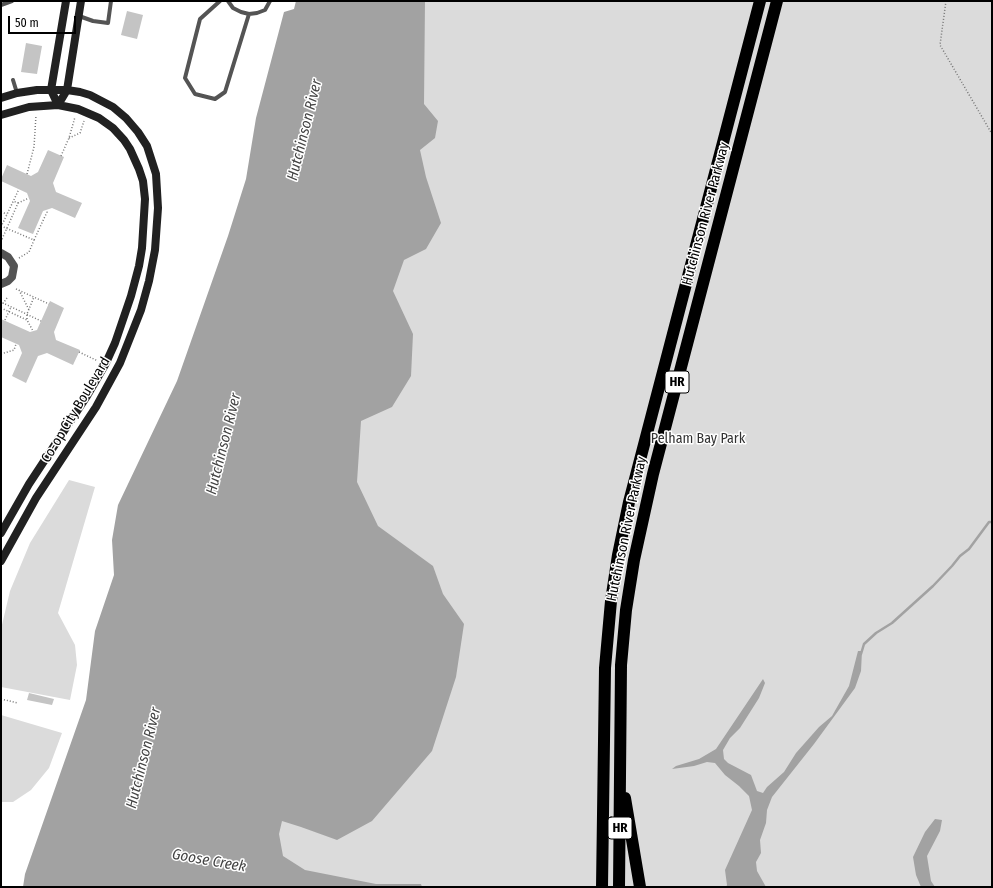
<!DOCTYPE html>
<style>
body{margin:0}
#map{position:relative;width:993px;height:888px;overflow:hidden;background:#fff;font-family:"Fira Sans Condensed",sans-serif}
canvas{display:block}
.frame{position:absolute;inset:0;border:2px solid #000;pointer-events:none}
.scale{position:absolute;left:8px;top:16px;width:68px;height:18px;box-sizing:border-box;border:2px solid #000;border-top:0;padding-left:5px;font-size:12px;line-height:14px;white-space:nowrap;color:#000;-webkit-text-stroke:3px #fff;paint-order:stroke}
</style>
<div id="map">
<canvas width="993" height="888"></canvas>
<div class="frame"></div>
<div class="scale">50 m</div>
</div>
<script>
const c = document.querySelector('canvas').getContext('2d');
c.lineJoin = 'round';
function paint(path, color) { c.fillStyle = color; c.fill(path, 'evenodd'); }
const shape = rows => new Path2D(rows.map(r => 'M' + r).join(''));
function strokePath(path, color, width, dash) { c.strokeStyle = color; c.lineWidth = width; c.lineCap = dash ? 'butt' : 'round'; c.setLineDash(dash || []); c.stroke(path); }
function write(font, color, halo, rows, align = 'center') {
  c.font = font + ' "Fira Sans Condensed",sans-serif'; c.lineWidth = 3; c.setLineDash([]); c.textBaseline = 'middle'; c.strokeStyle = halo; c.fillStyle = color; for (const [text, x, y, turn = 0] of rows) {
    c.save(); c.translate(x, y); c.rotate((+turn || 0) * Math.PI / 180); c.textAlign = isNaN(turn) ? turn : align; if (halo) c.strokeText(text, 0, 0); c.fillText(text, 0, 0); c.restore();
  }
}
paint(shape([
 [412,1,992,1,992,887,356,887,270,881],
 [69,480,95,487,58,613,75,645,77,665,70,700,1,687,1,629,10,591,30,543],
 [1,715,62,733,49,768,31,790,13,802,1,802]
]), '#dbdbdb');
paint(shape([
 [296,1,425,1,424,104,438,121,435,138,420,150,426,177,441,223,426,249,404,260,393,291,413,334,411,376,392,407,361,421,357,482,378,526,433,566,443,594,464,624,456,677,432,751,372,821,337,840,301,827,282,821,279,834,283,856,305,870,376,884,421,884,422,887,23,887,25,874,86,700,95,631,114,575,112,540,118,505,177,381,228,236,246,179,256,118,284,12,294,9],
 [858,651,862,651,861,671,855,688,814,744,772,797,767,810,766,823,760,840,761,853,756,862,757,871,766,887,726,887,727,885,725,870,752,810,749,796,739,786,725,775,715,763,707,762,694,766,672,769,676,766,699,759,716,749,763,679,765,683,759,698,740,728,730,738,723,750,724,759,728,763,751,775,757,791,763,793,767,787,784,772,796,753,819,727,832,716,849,686],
 [935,819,942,820,940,831,927,856,931,881,935,887,921,887,916,875,913,857,925,832]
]), '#a2a2a2');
strokePath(shape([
 [861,654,864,644,876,633,892,623,933,586,952,566,960,556,969,549,989,522,992,522]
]), '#a2a2a2', 2.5);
paint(shape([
 [127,11,143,15,137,39,121,35],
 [26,43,42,46,37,74,21,72],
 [48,150,64,157,53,183,56,192,82,203,75,218,52,208,43,211,33,234,18,228,30,201,27,193,1,181,1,179,7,165,31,176,38,172],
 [50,301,64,308,54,332,56,340,80,350,73,365,47,353,38,356,26,383,12,376,22,353,19,345,1,337,1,319,30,332,37,330],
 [29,693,54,699,52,705,27,700]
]), '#c4c4c4');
const motorway = shape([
 [625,798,640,887],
 [602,887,605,668,611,601,618,555,629,502,760,1],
 [619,887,621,665,626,610,634,560,653,474,777,1]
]);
strokePath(motorway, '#dbdbdb', 14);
strokePath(shape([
 [946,1,940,45,992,134],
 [69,138,80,133,84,121],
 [61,156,69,138,75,117],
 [27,174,34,147,36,115],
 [18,203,29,198],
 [1,212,7,214],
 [1,226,34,240,47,212,46,210],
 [1,227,19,189],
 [1,236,3,237,18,203,13,201],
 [1,242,3,237],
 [19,258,29,252,34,240],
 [16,289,49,304],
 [19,290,29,310],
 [1,300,3,303,41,321],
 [1,306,7,298],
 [1,308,27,320,33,331],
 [27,319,27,314,34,297],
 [5,320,11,307],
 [79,352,98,361],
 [1,354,14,350,16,344],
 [1,699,18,703]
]), '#767676', 1.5, [1, 2]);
strokePath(shape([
 [220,1,200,19,185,78,195,94,215,99,225,92,249,14],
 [228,1,233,8,241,12,249,14,257,13,265,10,270,1],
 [1,5,12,1],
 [79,16,93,21,108,23,111,1],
 [13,80,17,93]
]), '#545454', 4);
strokePath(shape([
 [1,253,8,257,14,266,12,277,8,281,1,284]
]), '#545454', 8);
strokePath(shape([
 [1,98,17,93,37,90,67,90,80,92,90,95,113,107,126,118,138,132,147,146,156,174,158,208,155,250,149,281,141,310,120,363,96,407,36,498,1,561],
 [58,105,67,90,81,1],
 [58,105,51,90,66,1],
 [1,115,29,107,58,105,78,109,99,118,113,128,124,140,130,149,139,169,143,181,145,199,142,248,139,266,131,296,115,343,105,365,87,396,29,484,1,533]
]), '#212121', 8);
strokePath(motorway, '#000', 12);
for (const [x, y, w] of [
 [677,382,24],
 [620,828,24]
]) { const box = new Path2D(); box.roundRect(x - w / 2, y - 11, w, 22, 3); c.fillStyle = '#fff'; c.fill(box); strokePath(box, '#000', 1); }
write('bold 13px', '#000', null, [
 ["HR",677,382],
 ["HR",620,828]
]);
write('14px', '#000', '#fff', [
 ["Hutchinson River Parkway",706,214,-75],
 ["Co-op City Boulevard",76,410,-59],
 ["Hutchinson River Parkway",627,529,-78]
]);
write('14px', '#323232', '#fff', [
 ["Pelham Bay Park",698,439]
]);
write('italic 15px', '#434343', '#fff', [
 ["Hutchinson River",305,130,-76],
 ["Hutchinson River",224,444,-76],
 ["Hutchinson River",144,758,-76],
 ["Goose Creek",209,861,10]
]);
</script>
